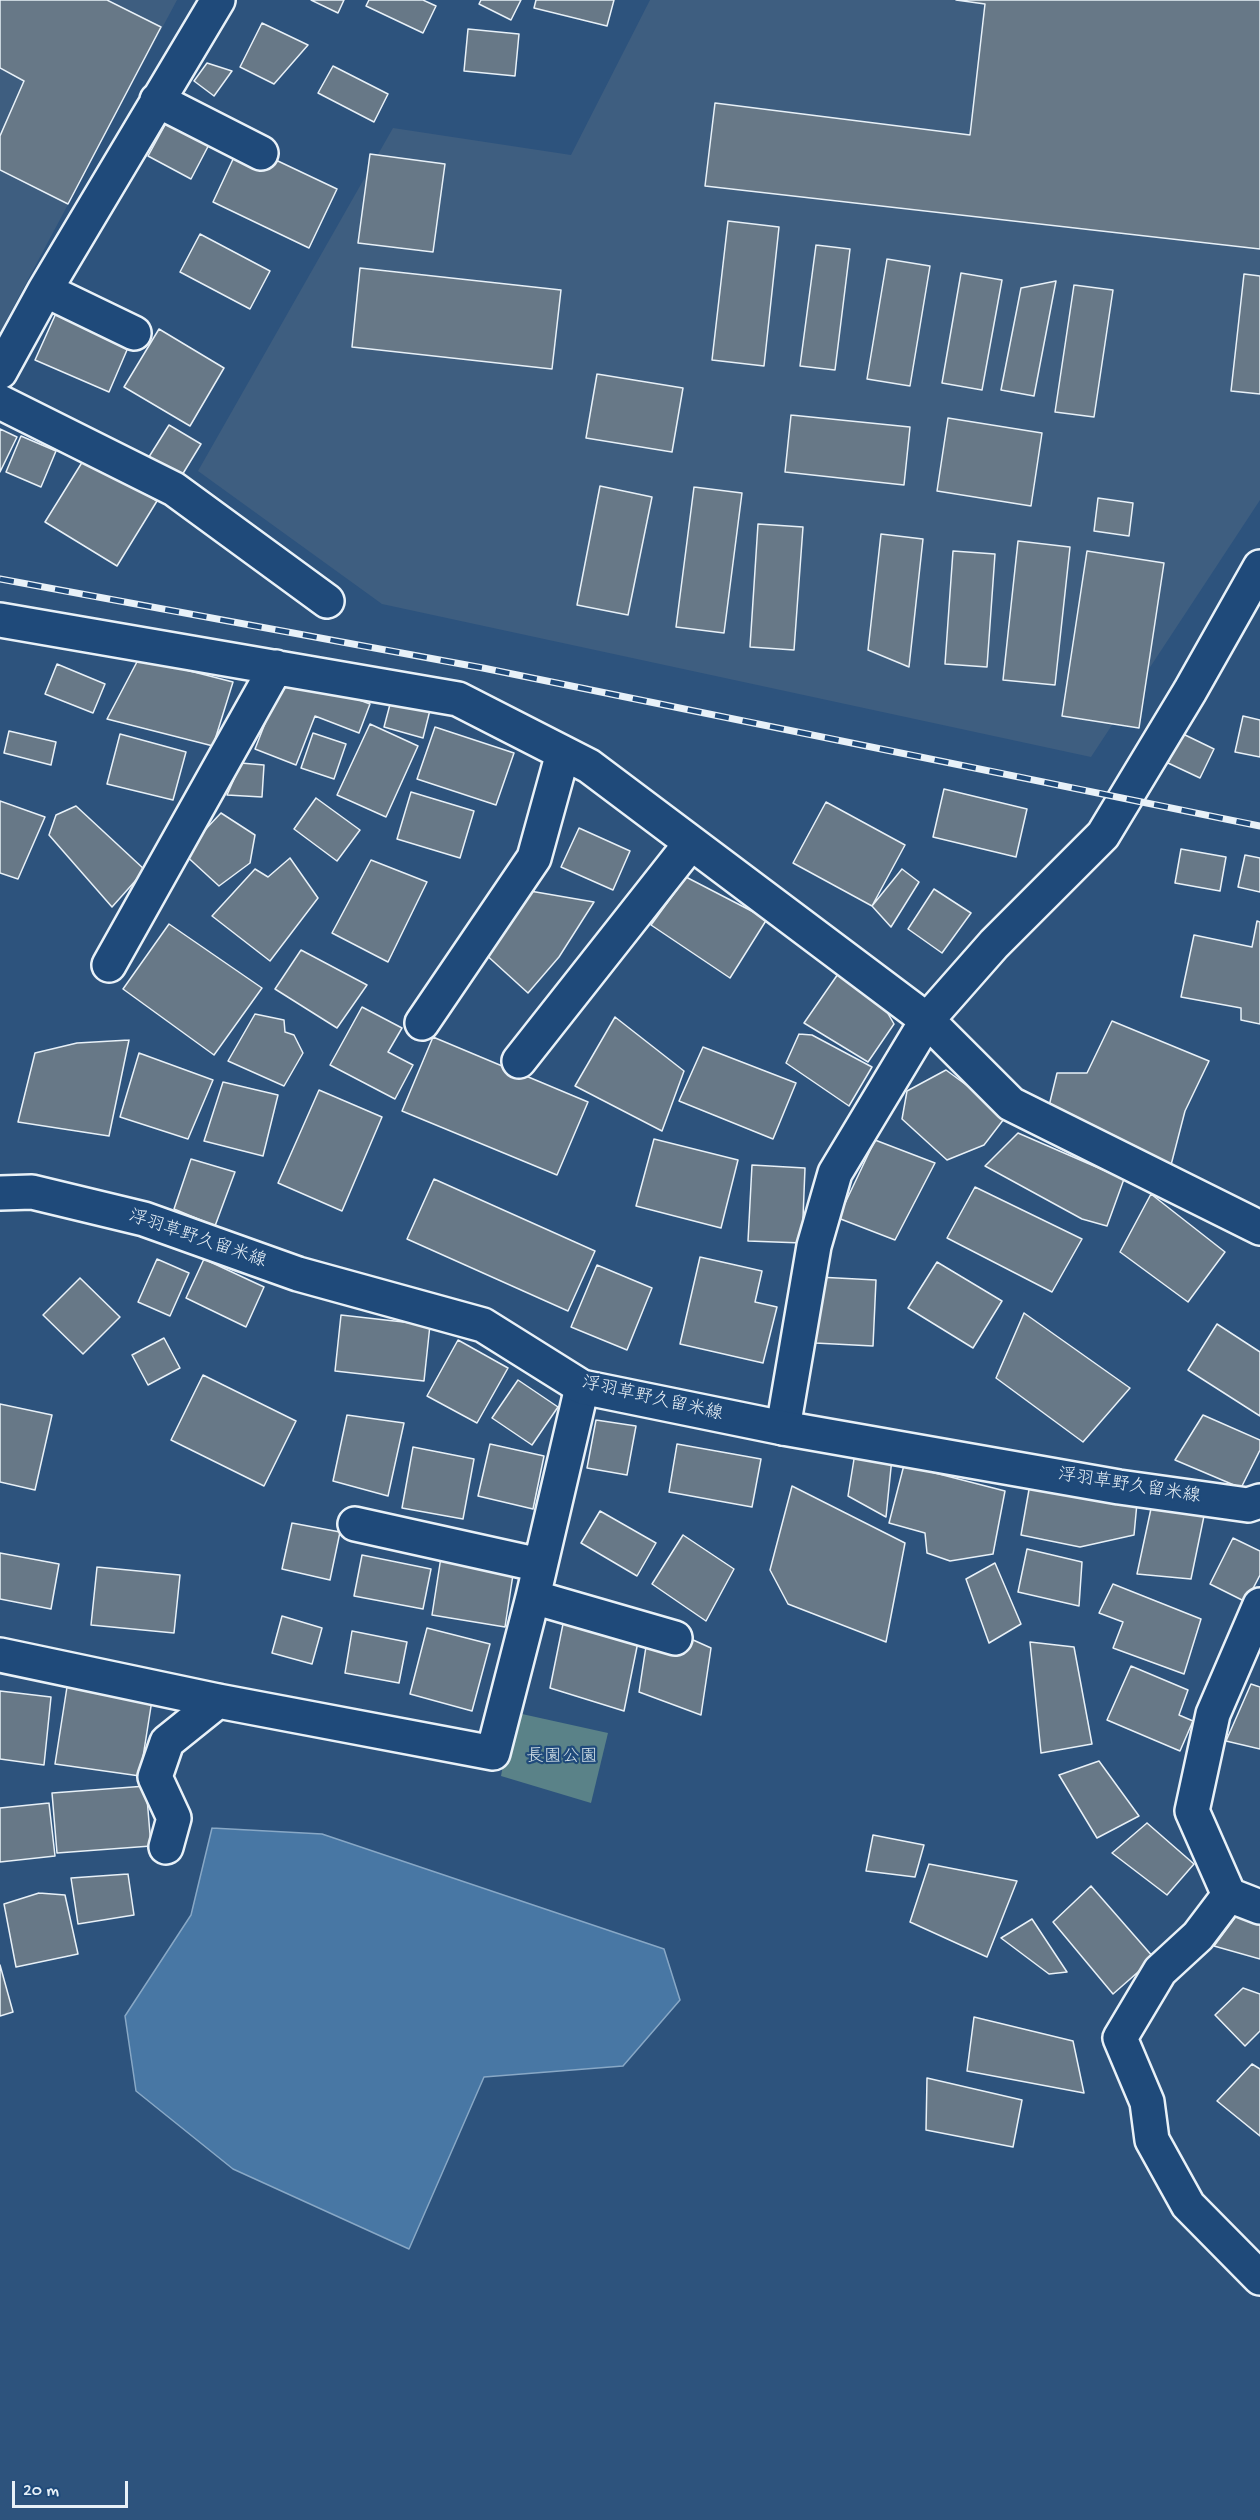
<!DOCTYPE html>
<meta charset="utf-8">
<style>
body{margin:0}
#map{position:relative;width:1260px;height:2520px;overflow:hidden;background:#2d537d;font-family:"Gochi Hand",sans-serif}
canvas{display:block}
.scale{position:absolute;left:12px;top:2481px;width:116px;height:27px;box-sizing:border-box;border:3px solid #e8f1f8;border-top:0;padding-left:8px;font-size:18px;line-height:21px;white-space:nowrap;color:#e8f1f8;-webkit-text-stroke:4px #1f4a7a;paint-order:stroke}
</style>
<div id="map">
<canvas width="1260" height="2520"></canvas>
<div class="scale">20 m</div>
</div>
<script>
const c = document.querySelector('canvas').getContext('2d');
c.lineJoin = 'round';
function paint(path, color) { c.fillStyle = color; c.fill(path, 'evenodd'); }
const shape = rows => new Path2D(rows.map(r => 'M' + r).join(''));
function strokePath(path, color, width, dash) { c.strokeStyle = color; c.lineWidth = width; c.lineCap = dash ? 'butt' : 'round'; c.setLineDash(dash || []); c.stroke(path); }
function write(font, color, halo, rows, align = 'center') {
  c.font = font + ' "Gochi Hand","Klee One",sans-serif'; c.lineWidth = 4.5; c.setLineDash([]); c.textBaseline = 'middle'; c.strokeStyle = halo; c.fillStyle = color; for (const [text, x, y, turn = 0] of rows) {
    c.save(); c.translate(x, y); c.rotate((+turn || 0) * Math.PI / 180); c.textAlign = isNaN(turn) ? turn : align; if (halo) c.strokeText(text, 0, 0); c.fillText(text, 0, 0); c.restore();
  }
}
paint(shape([
 [0,0,177,0,0,332],
 [650,0,1260,0,1260,500,1091,757,382,604,198,471,393,128,571,155]
]), '#3e5e80');
paint(shape([
 [513,1712,608,1733,591,1803,501,1776]
]), '#5a8288');
const water = shape([
 [212,1828,322,1834,664,1949,680,2000,623,2066,484,2077,409,2249,233,2169,136,2091,125,2016,191,1915,212,1828]
]);
paint(water, '#4877a4');
strokePath(water, '#88a8c6', 1.5);
const building = shape([
 [0,0,107,0,161,27,68,204,0,170,0,136,24,81,0,68,0,0],
 [311,0,344,0,338,13,311,0],
 [369,0,423,0,436,6,423,33,366,6,369,0],
 [481,0,521,0,511,20,479,4,481,0],
 [536,0,614,0,607,26,534,8,536,0],
 [956,0,1260,0,1260,249,705,186,715,103,970,135,985,4,956,0],
 [262,23,308,45,274,84,240,67,262,23],
 [468,29,519,34,515,76,464,71,468,29],
 [207,63,232,71,214,96,194,81,207,63],
 [333,66,388,94,374,122,318,93,333,66],
 [171,114,213,137,191,179,148,156,171,114],
 [261,153,337,189,309,248,213,202,235,155,261,153],
 [370,154,445,164,433,252,358,243,370,154],
 [728,221,779,227,764,366,712,360,728,221],
 [200,234,270,271,250,309,180,272,200,234],
 [816,245,850,249,835,370,800,366,816,245],
 [887,259,930,266,910,386,867,379,887,259],
 [360,268,561,290,552,369,352,347,360,268],
 [961,273,1002,280,982,390,942,383,961,273],
 [1244,274,1260,276,1260,394,1231,391,1244,274],
 [1056,281,1034,396,1001,390,1021,288,1056,281],
 [1074,285,1113,290,1094,417,1055,412,1074,285],
 [57,311,130,343,109,392,35,360,57,311],
 [159,329,224,368,190,426,124,387,159,329],
 [597,374,683,388,672,452,586,438,597,374],
 [791,415,910,427,904,485,785,472,791,415],
 [948,418,1042,433,1031,506,937,491,948,418],
 [169,425,201,444,179,480,147,460,169,425],
 [0,429,17,437,0,472,0,429],
 [21,436,56,451,41,487,6,472,21,436],
 [86,456,157,501,117,566,45,522,86,456],
 [600,486,652,497,628,615,577,605,600,486],
 [694,487,742,493,724,633,676,627,694,487],
 [1098,498,1133,503,1129,536,1094,531,1098,498],
 [758,524,803,527,794,650,750,647,758,524],
 [881,534,923,539,909,667,868,650,881,534],
 [1018,541,1070,547,1055,685,1003,680,1018,541],
 [953,551,995,554,987,667,945,664,953,551],
 [1087,551,1164,563,1139,728,1062,716,1087,551],
 [139,658,233,682,213,746,107,719,139,658],
 [57,664,105,684,93,713,45,694,57,664],
 [285,672,370,704,359,733,315,716,296,765,255,749,285,672],
 [393,693,432,702,423,738,384,727,393,693],
 [1243,716,1260,720,1260,757,1235,752,1243,716],
 [370,724,418,746,386,817,337,795,370,724],
 [435,727,514,753,496,805,417,779,435,727],
 [9,731,56,742,51,765,4,753,9,731],
 [313,733,346,744,334,779,301,768,313,733],
 [1181,733,1214,749,1200,778,1168,763,1181,733],
 [120,734,186,752,173,800,107,784,120,734],
 [241,763,264,765,262,797,227,795,241,763],
 [944,789,1027,809,1016,857,933,837,944,789],
 [411,792,474,811,460,858,397,839,411,792],
 [316,798,360,830,337,861,294,829,316,798],
 [0,801,45,817,18,879,0,873,0,801],
 [826,802,905,845,872,906,793,863,826,802],
 [76,806,145,870,112,907,49,835,56,815,76,806],
 [221,813,255,835,250,863,219,886,183,853,221,813],
 [579,828,630,851,613,890,561,867,579,828],
 [1181,849,1226,857,1220,891,1175,883,1181,849],
 [1245,855,1260,858,1260,892,1238,887,1245,855],
 [290,858,318,898,270,961,212,916,255,869,268,877,290,858],
 [371,860,427,882,388,962,332,933,371,860],
 [902,869,919,882,891,927,872,906,902,869],
 [686,877,767,919,730,978,651,925,686,877],
 [934,889,971,913,942,953,908,929,934,889],
 [530,891,594,902,559,957,528,993,483,952,530,891],
 [1257,921,1260,922,1260,1024,1241,1020,1241,1008,1181,997,1194,935,1252,947,1257,921],
 [169,924,262,988,214,1055,123,989,169,924],
 [301,950,367,985,337,1028,275,989,301,950],
 [838,974,875,991,894,1024,868,1062,804,1023,838,974],
 [362,1007,402,1028,388,1052,413,1065,395,1099,330,1065,362,1007],
 [255,1014,284,1020,285,1032,294,1035,303,1053,284,1086,228,1061,255,1014],
 [615,1017,684,1071,662,1131,575,1086,615,1017],
 [1112,1021,1209,1061,1185,1111,1171,1165,1049,1106,1057,1073,1087,1073,1112,1021],
 [799,1034,812,1035,872,1067,849,1106,786,1063,799,1034],
 [433,1037,588,1102,557,1175,402,1111,433,1037],
 [129,1040,109,1136,18,1122,35,1053,77,1043,129,1040],
 [703,1047,796,1083,773,1139,679,1101,703,1047],
 [139,1053,213,1080,188,1139,120,1117,139,1053],
 [946,1070,1007,1115,984,1145,947,1160,902,1119,907,1091,946,1070],
 [223,1082,278,1095,263,1156,204,1141,223,1082],
 [319,1090,382,1117,342,1211,278,1183,319,1090],
 [1018,1133,1124,1179,1107,1226,1082,1219,985,1166,1018,1133],
 [654,1139,738,1160,721,1228,636,1206,654,1139],
 [875,1140,935,1163,895,1240,838,1218,875,1140],
 [191,1159,235,1172,215,1226,174,1209,191,1159],
 [752,1165,805,1168,802,1243,748,1241,752,1165],
 [434,1179,595,1251,568,1311,407,1239,434,1179],
 [975,1187,1082,1239,1052,1292,947,1238,975,1187],
 [1151,1194,1225,1252,1188,1302,1120,1252,1151,1194],
 [700,1257,762,1271,755,1302,777,1307,763,1363,680,1344,700,1257],
 [157,1259,189,1273,170,1316,138,1302,157,1259],
 [204,1259,264,1287,246,1327,186,1298,204,1259],
 [937,1262,1002,1301,973,1348,908,1308,937,1262],
 [597,1265,652,1288,627,1350,571,1327,597,1265],
 [818,1277,876,1280,873,1346,815,1343,818,1277],
 [80,1278,120,1317,83,1354,43,1315,80,1278],
 [1024,1313,1130,1388,1083,1442,996,1378,1024,1313],
 [341,1315,430,1325,424,1381,335,1371,341,1315],
 [1217,1324,1260,1352,1260,1416,1188,1370,1217,1324],
 [164,1338,180,1368,148,1385,132,1355,164,1338],
 [458,1340,508,1368,477,1423,427,1396,458,1340],
 [203,1375,296,1421,264,1486,171,1440,203,1375],
 [518,1380,558,1407,532,1445,492,1418,518,1380],
 [0,1404,52,1415,35,1490,0,1482,0,1404],
 [347,1415,404,1423,388,1496,333,1481,347,1415],
 [1203,1415,1260,1440,1260,1450,1241,1488,1175,1460,1203,1415],
 [596,1420,636,1426,627,1475,587,1468,596,1420],
 [490,1444,544,1456,533,1509,478,1496,490,1444],
 [677,1444,761,1459,752,1507,669,1492,677,1444],
 [413,1447,474,1459,463,1519,402,1508,413,1447],
 [855,1453,892,1458,886,1517,848,1496,855,1453],
 [904,1465,1005,1491,993,1554,950,1561,927,1553,925,1533,889,1523,904,1465],
 [1030,1484,1137,1503,1134,1535,1080,1547,1021,1535,1030,1484],
 [792,1486,905,1543,886,1642,788,1604,770,1570,792,1486],
 [1152,1504,1204,1516,1191,1579,1137,1574,1152,1504],
 [600,1511,656,1543,637,1576,581,1543,600,1511],
 [292,1523,340,1532,330,1580,282,1569,292,1523],
 [683,1535,734,1569,706,1621,652,1584,683,1535],
 [1233,1538,1260,1551,1260,1575,1246,1602,1210,1584,1233,1538],
 [1027,1549,1082,1562,1079,1606,1018,1592,1027,1549],
 [0,1553,59,1564,51,1609,0,1599,0,1553],
 [362,1555,431,1569,423,1609,354,1596,362,1555],
 [441,1557,514,1568,505,1627,432,1615,441,1557],
 [995,1563,1021,1624,989,1643,966,1579,995,1563],
 [97,1567,180,1575,174,1633,91,1625,97,1567],
 [1113,1584,1201,1619,1184,1674,1113,1648,1123,1622,1099,1613,1113,1584],
 [282,1616,322,1628,312,1664,272,1653,282,1616],
 [564,1619,639,1637,624,1711,550,1688,564,1619],
 [427,1628,490,1644,472,1711,410,1694,427,1628],
 [352,1631,407,1642,399,1683,345,1673,352,1631],
 [691,1639,711,1648,701,1715,639,1692,647,1640,689,1648,691,1639],
 [1030,1642,1074,1647,1092,1744,1041,1753,1030,1642],
 [1131,1666,1188,1690,1179,1715,1193,1721,1180,1751,1107,1720,1131,1666],
 [1251,1684,1260,1687,1260,1749,1226,1741,1251,1684],
 [67,1687,152,1700,140,1776,55,1764,67,1687],
 [0,1691,51,1697,44,1765,0,1759,0,1691],
 [1099,1761,1139,1816,1097,1838,1059,1775,1099,1761],
 [146,1786,151,1846,57,1853,52,1793,146,1786],
 [49,1803,55,1856,0,1862,0,1808,49,1803],
 [1147,1823,1194,1864,1167,1895,1112,1853,1147,1823],
 [873,1835,924,1845,915,1877,866,1871,873,1835],
 [929,1864,1017,1881,987,1957,910,1922,929,1864],
 [128,1874,134,1915,78,1924,71,1878,128,1874],
 [1091,1886,1154,1958,1113,1994,1053,1922,1091,1886],
 [39,1893,65,1895,78,1954,16,1967,4,1904,39,1893],
 [1237,1915,1260,1921,1260,1959,1214,1946,1237,1915],
 [1032,1919,1067,1972,1049,1974,1001,1938,1032,1919],
 [0,1965,13,2012,0,2016,0,1965],
 [1243,1988,1260,1994,1260,2031,1245,2046,1215,2015,1243,1988],
 [974,2017,1073,2041,1084,2093,967,2071,974,2017],
 [1252,2064,1260,2069,1260,2136,1217,2101,1252,2064],
 [927,2078,1022,2100,1013,2147,926,2130,927,2078]
]);
paint(building, '#677887');
strokePath(building, '#e8f1f8', 1.5);
const minor = shape([
 [157,100,261,153],
 [45,290,134,333],
 [0,372,45,290,218,0],
 [0,402,174,489,327,601],
 [0,620,458,699,589,766,927,1020,1011,1104,1260,1228],
 [109,965,276,667],
 [422,1023,534,858,563,753],
 [519,1061,691,843],
 [783,1428,814,1246,835,1173,927,1020,994,944,1103,835,1190,691,1260,567],
 [355,1524,540,1565],
 [533,1597,675,1638],
 [1260,1605,1213,1714,1192,1811,1229,1895,1198,1936,1160,1971,1120,2038,1147,2102,1152,2140,1188,2205,1260,2278],
 [0,1655,218,1701,493,1753,533,1597,582,1387],
 [166,1847,174,1818,155,1777,167,1742,218,1701],
 [1229,1895,1260,1907]
]);
const major = shape([
 [0,1193,32,1192,144,1219,298,1274,483,1325,582,1387,783,1428,1119,1487,1248,1505,1260,1501]
]);
strokePath(minor, '#e8f1f8', 38);
strokePath(major, '#e8f1f8', 38);
strokePath(minor, '#1f4a7a', 33);
strokePath(major, '#1f4a7a', 33);
const rail = shape([
 [0,579,483,668,1260,826]
]);
strokePath(rail, '#e8f1f8', 7);
strokePath(rail, '#1f4a7a', 4.5, [14]);
write('18px', '#e8f1f8', '#1f4a7a', [
 ["浮羽草野久留米線",197,1240,19],
 ["浮羽草野久留米線",652,1400,13],
 ["浮羽草野久留米線",1129,1487,9]
]);
write('18px', '#d3e0e7', '#1f4a7a', [
 ["長園公園",562,1758]
]);
</script>
